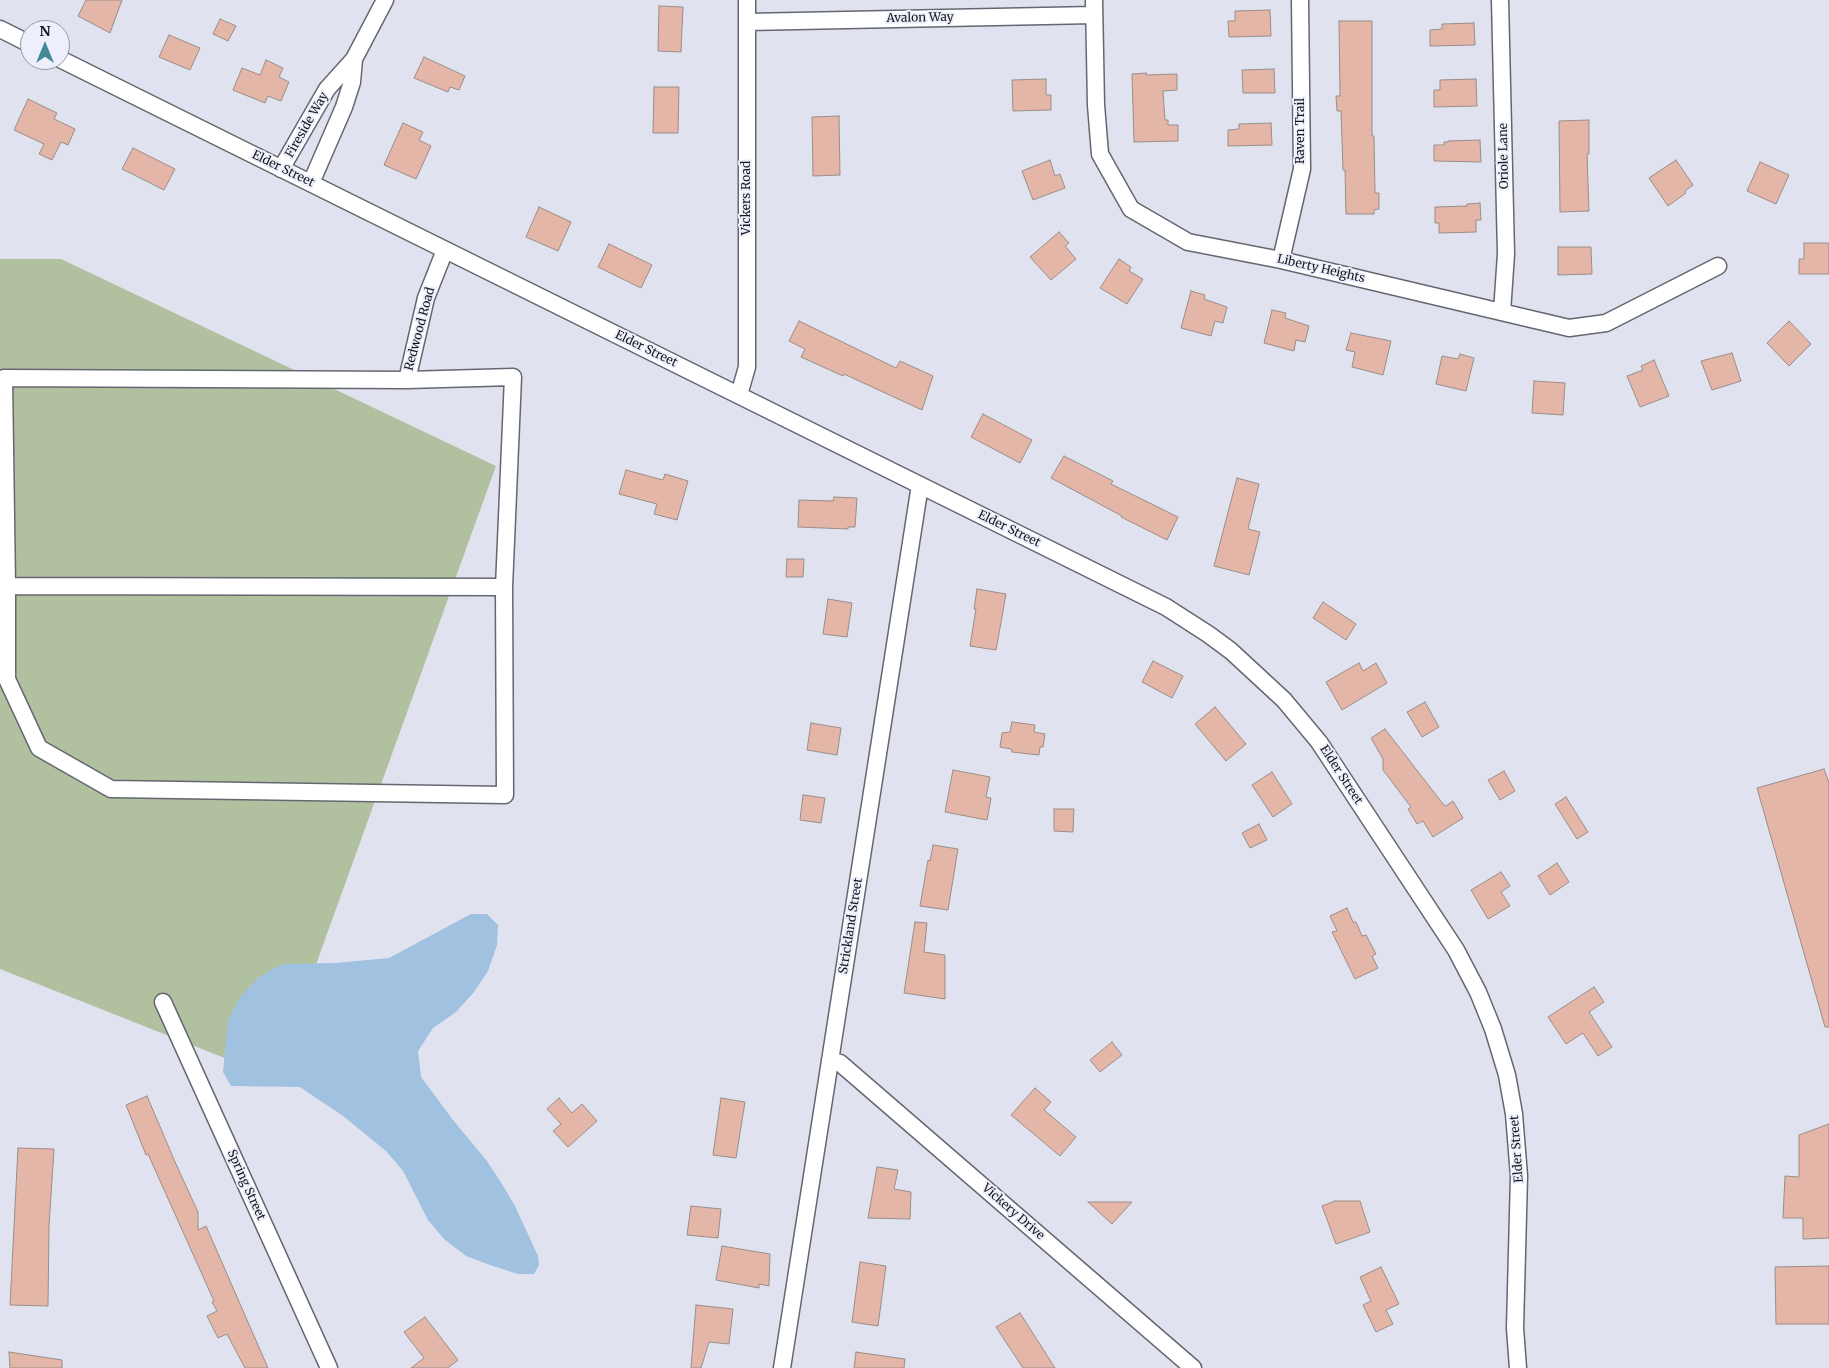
<!DOCTYPE html>
<style>
body{margin:0}
#map{position:relative;width:1829px;height:1368px;overflow:hidden;background:#e0e3ef;font-family:Merriweather,serif}
canvas{display:block}
.north{position:absolute;left:20px;top:20px;width:50px;height:50px;box-sizing:border-box;background:#edf0fc;border:1px solid #979aa2;border-radius:50%;rotate:0deg;font-size:14px;font-weight:700;line-height:20px;text-align:center;color:#17181c}
.north::after{content:'';display:block;margin:auto;width:18px;height:22px;background:#448996;clip-path:polygon(50% 0,100% 100%,50% 72%,0 100%)}
</style>
<div id="map">
<canvas width="1829" height="1368"></canvas>
<div class="north">N</div>
</div>
<script>
const c = document.querySelector('canvas').getContext('2d');
c.lineJoin = 'round';
function paint(path, color) { c.fillStyle = color; c.fill(path, 'evenodd'); }
const shape = rows => new Path2D(rows.map(r => 'M' + r).join(''));
function strokePath(path, color, width, dash) { c.strokeStyle = color; c.lineWidth = width; c.lineCap = dash ? 'butt' : 'round'; c.setLineDash(dash || []); c.stroke(path); }
function write(font, color, halo, rows, align = 'center') {
  c.font = font + ' Merriweather,serif'; c.lineWidth = 4; c.setLineDash([]); c.textBaseline = 'middle'; c.strokeStyle = halo; c.fillStyle = color; for (const [text, x, y, turn = 0] of rows) {
    c.save(); c.translate(x, y); c.rotate((+turn || 0) * Math.PI / 180); c.textAlign = isNaN(turn) ? turn : align; if (halo) c.strokeText(text, 0, 0); c.fillText(text, 0, 0); c.restore();
  }
}
paint(shape([
 [0,259,61,259,496,466,275,1078,0,969]
]), '#b1c09f');
paint(shape([
 [471,914,487,914,498,925,497,945,488,971,474,992,456,1012,433,1028,418,1051,421,1077,453,1120,487,1161,502,1184,515,1206,538,1256,539,1265,534,1274,518,1274,490,1265,466,1256,444,1239,428,1220,403,1171,386,1151,343,1116,300,1087,231,1086,223,1072,228,1020,240,997,259,977,282,964,335,963,389,958]
]), '#a1c1e1');
const building = shape([
 [86,0,122,0,110,33,78,16,86,0],
 [659,6,683,7,681,52,658,51,659,6],
 [1270,10,1271,36,1229,37,1228,21,1235,21,1235,11,1270,10],
 [220,19,236,26,228,41,213,34,220,19],
 [1339,21,1372,21,1372,136,1374,136,1375,193,1379,193,1379,209,1374,210,1374,214,1346,214,1345,170,1343,170,1341,111,1337,111,1336,96,1340,96,1339,21],
 [1474,23,1475,45,1430,46,1430,30,1442,29,1442,24,1474,23],
 [169,35,200,48,190,70,159,57,169,35],
 [424,57,465,76,459,90,450,87,448,92,414,78,424,57],
 [266,60,283,68,279,77,289,82,281,101,268,96,265,103,233,90,242,68,260,75,266,60],
 [1274,69,1275,93,1243,93,1242,70,1274,69],
 [1146,73,1146,75,1177,74,1177,90,1163,91,1165,120,1168,120,1168,125,1178,125,1178,141,1134,142,1132,74,1146,73],
 [1046,79,1046,95,1051,95,1051,110,1013,111,1012,80,1046,79],
 [1476,79,1477,106,1434,107,1434,90,1440,90,1440,80,1476,79],
 [654,87,679,87,678,133,653,133,654,87],
 [28,99,57,113,54,119,75,129,68,145,61,142,52,160,39,154,44,144,14,130,28,99],
 [839,116,840,175,813,176,812,117,839,116],
 [1589,120,1589,154,1587,154,1589,211,1560,212,1559,121,1589,120],
 [403,123,423,132,419,140,431,146,416,179,384,165,403,123],
 [1271,123,1272,145,1228,146,1228,130,1239,129,1239,124,1271,123],
 [1480,140,1481,162,1434,161,1434,145,1444,145,1444,142,1448,142,1448,141,1480,140],
 [133,148,175,169,164,190,122,169,133,148],
 [1050,160,1055,176,1060,174,1065,188,1033,200,1022,171,1050,160],
 [1676,160,1693,185,1685,191,1686,193,1668,206,1649,178,1676,160],
 [1760,162,1789,175,1776,204,1747,191,1760,162],
 [1480,203,1481,220,1476,220,1476,232,1439,233,1439,223,1435,223,1435,207,1467,206,1467,204,1480,203],
 [539,207,571,222,558,251,526,237,539,207],
 [1059,232,1069,243,1065,246,1076,259,1051,280,1030,257,1059,232],
 [1804,243,1829,243,1829,274,1799,274,1799,259,1804,259,1804,243],
 [609,244,652,265,641,288,598,267,609,244],
 [1558,247,1591,247,1592,274,1558,275,1558,247],
 [1119,259,1131,267,1129,271,1143,279,1127,304,1100,288,1119,259],
 [1191,291,1205,295,1204,299,1227,307,1223,323,1215,321,1211,336,1181,328,1191,291],
 [1272,310,1286,313,1285,318,1309,326,1305,342,1296,340,1294,351,1264,343,1272,310],
 [799,321,896,368,900,361,933,376,922,410,844,374,843,376,801,357,805,349,789,341,799,321],
 [1789,321,1811,344,1789,366,1767,343,1789,321],
 [1351,333,1391,341,1383,375,1352,367,1355,352,1346,350,1351,333],
 [1732,353,1741,381,1712,390,1701,361,1732,353],
 [1460,354,1474,358,1466,391,1436,384,1442,356,1458,359,1460,354],
 [1654,360,1669,396,1640,407,1627,376,1643,370,1641,366,1654,360],
 [1534,381,1565,383,1563,415,1532,413,1534,381],
 [983,414,1032,440,1020,463,971,437,983,414],
 [1064,456,1113,481,1111,484,1178,517,1167,540,1121,517,1122,516,1051,478,1064,456],
 [626,470,663,480,665,474,688,481,677,520,654,514,657,504,619,494,626,470],
 [1237,478,1259,484,1248,529,1260,532,1249,575,1214,566,1237,478],
 [834,497,857,498,855,527,848,527,848,529,798,527,799,500,833,501,834,497],
 [787,559,804,559,803,577,786,577,787,559],
 [977,589,1006,594,996,650,970,646,976,609,974,609,977,589],
 [828,599,852,603,847,637,823,634,828,599],
 [1323,602,1356,624,1346,640,1313,618,1323,602],
 [1153,661,1183,676,1172,698,1142,682,1153,661],
 [1359,663,1363,671,1376,663,1387,683,1342,710,1326,682,1359,663],
 [1425,702,1439,727,1422,737,1407,712,1425,702],
 [1215,707,1246,744,1226,761,1195,724,1215,707],
 [1012,722,1035,725,1034,732,1045,734,1043,747,1040,747,1039,755,1012,752,1011,749,1000,747,1002,733,1010,732,1012,722],
 [811,723,841,728,837,755,807,750,811,723],
 [1385,729,1443,804,1446,806,1453,801,1463,818,1433,837,1423,821,1417,824,1408,809,1411,807,1383,770,1383,759,1371,738,1385,729],
 [1824,769,1829,783,1829,1027,1825,1027,1757,788,1824,769],
 [953,770,990,777,986,797,991,798,987,820,945,812,953,770],
 [1504,771,1515,791,1500,800,1488,780,1504,771],
 [1272,772,1292,804,1273,817,1252,785,1272,772],
 [803,795,825,798,821,823,800,820,803,795],
 [1566,797,1588,832,1577,839,1555,804,1566,797],
 [1054,809,1074,809,1073,832,1054,831,1054,809],
 [1259,824,1267,840,1250,848,1242,833,1259,824],
 [933,845,958,849,948,910,920,906,928,860,930,861,933,845],
 [1557,863,1569,882,1550,895,1538,876,1557,863],
 [1501,872,1510,886,1501,892,1510,906,1488,919,1471,890,1501,872],
 [1347,908,1353,922,1356,922,1362,936,1366,935,1376,954,1372,956,1378,968,1355,979,1332,932,1337,931,1330,916,1347,908],
 [915,922,927,923,924,952,945,955,945,999,904,993,915,922],
 [1594,987,1604,1002,1589,1012,1612,1047,1598,1056,1583,1033,1566,1044,1548,1017,1594,987],
 [1112,1042,1122,1055,1100,1072,1090,1060,1112,1042],
 [1035,1088,1051,1102,1044,1110,1076,1137,1060,1156,1011,1115,1035,1088],
 [147,1096,175,1162,198,1212,198,1230,206,1226,268,1368,245,1368,227,1334,218,1338,207,1316,217,1311,212,1302,214,1301,148,1154,146,1155,126,1105,147,1096],
 [559,1098,572,1113,582,1104,597,1121,568,1147,553,1131,561,1124,547,1109,559,1098],
 [721,1098,745,1102,736,1158,713,1155,721,1098],
 [1829,1124,1829,1238,1803,1239,1803,1218,1783,1218,1785,1176,1799,1177,1799,1135,1829,1124],
 [18,1148,54,1149,49,1226,48,1306,10,1305,18,1148],
 [877,1167,898,1170,894,1189,911,1192,910,1219,868,1218,877,1167],
 [1335,1201,1360,1201,1370,1232,1336,1244,1322,1206,1335,1201],
 [1088,1202,1132,1202,1112,1224,1088,1202],
 [691,1206,721,1209,718,1238,687,1235,691,1206],
 [722,1246,770,1254,769,1286,759,1284,759,1288,716,1280,722,1246],
 [860,1262,886,1266,878,1326,852,1322,860,1262],
 [1829,1266,1829,1324,1776,1324,1775,1267,1829,1266],
 [1381,1267,1399,1304,1386,1310,1393,1324,1376,1332,1363,1305,1371,1301,1360,1277,1381,1267],
 [696,1305,733,1309,729,1344,709,1342,701,1368,691,1368,696,1305],
 [1020,1313,1055,1368,1023,1368,996,1327,1020,1313],
 [425,1317,458,1360,448,1368,411,1368,424,1358,404,1332,425,1317],
 [9,1352,62,1360,62,1368,10,1368,9,1352],
 [856,1352,905,1359,904,1368,854,1368,856,1352]
]);
paint(building, '#e4b6a7');
strokePath(building, '#998d89', 1);
const minor = shape([
 [1094,0,1096,105,1100,154,1131,209,1188,242,1281,260,1569,328,1606,323,1718,266],
 [1500,0,1506,254,1502,312],
 [747,22,1094,15],
 [0,29,30,44],
 [60,59,1166,607,1208,634,1231,651,1284,700,1319,742,1456,950,1478,992,1493,1029,1507,1075,1514,1114,1519,1176,1515,1328,1518,1368],
 [281,169,327,89,354,59,385,0],
 [311,183,344,107,352,82,354,59],
 [1281,260,1302,169,1300,0],
 [513,377,504,587,7,586,4,378,407,380,513,377],
 [407,380,426,298,445,250],
 [739,395,747,367,747,0],
 [7,586,7,679,39,748,111,789,505,795,504,587],
 [163,1002,329,1368],
 [830,1060,840,1063,1193,1368],
 [782,1368,920,485]
]);
strokePath(minor, '#646771', 19);
strokePath(minor, '#fff', 16);
write('12px', '#17181c', '#edf0fc', [
 ["Avalon Way",920,18,-1],
 ["Fireside Way",307,125,-60],
 ["Raven Trail",1301,131,-90],
 ["Oriole Lane",1504,156,-91],
 ["Elder Street",283,169,26],
 ["Vickers Road",747,198,-90],
 ["Liberty Heights",1321,269,13],
 ["Redwood Road",420,329,-75],
 ["Elder Street",646,349,26],
 ["Elder Street",1009,529,26],
 ["Elder Street",1341,775,57],
 ["Strickland Street",851,926,-81],
 ["Elder Street",1517,1149,-94],
 ["Spring Street",246,1185,66],
 ["Vickery Drive",1013,1212,41]
]);
</script>
